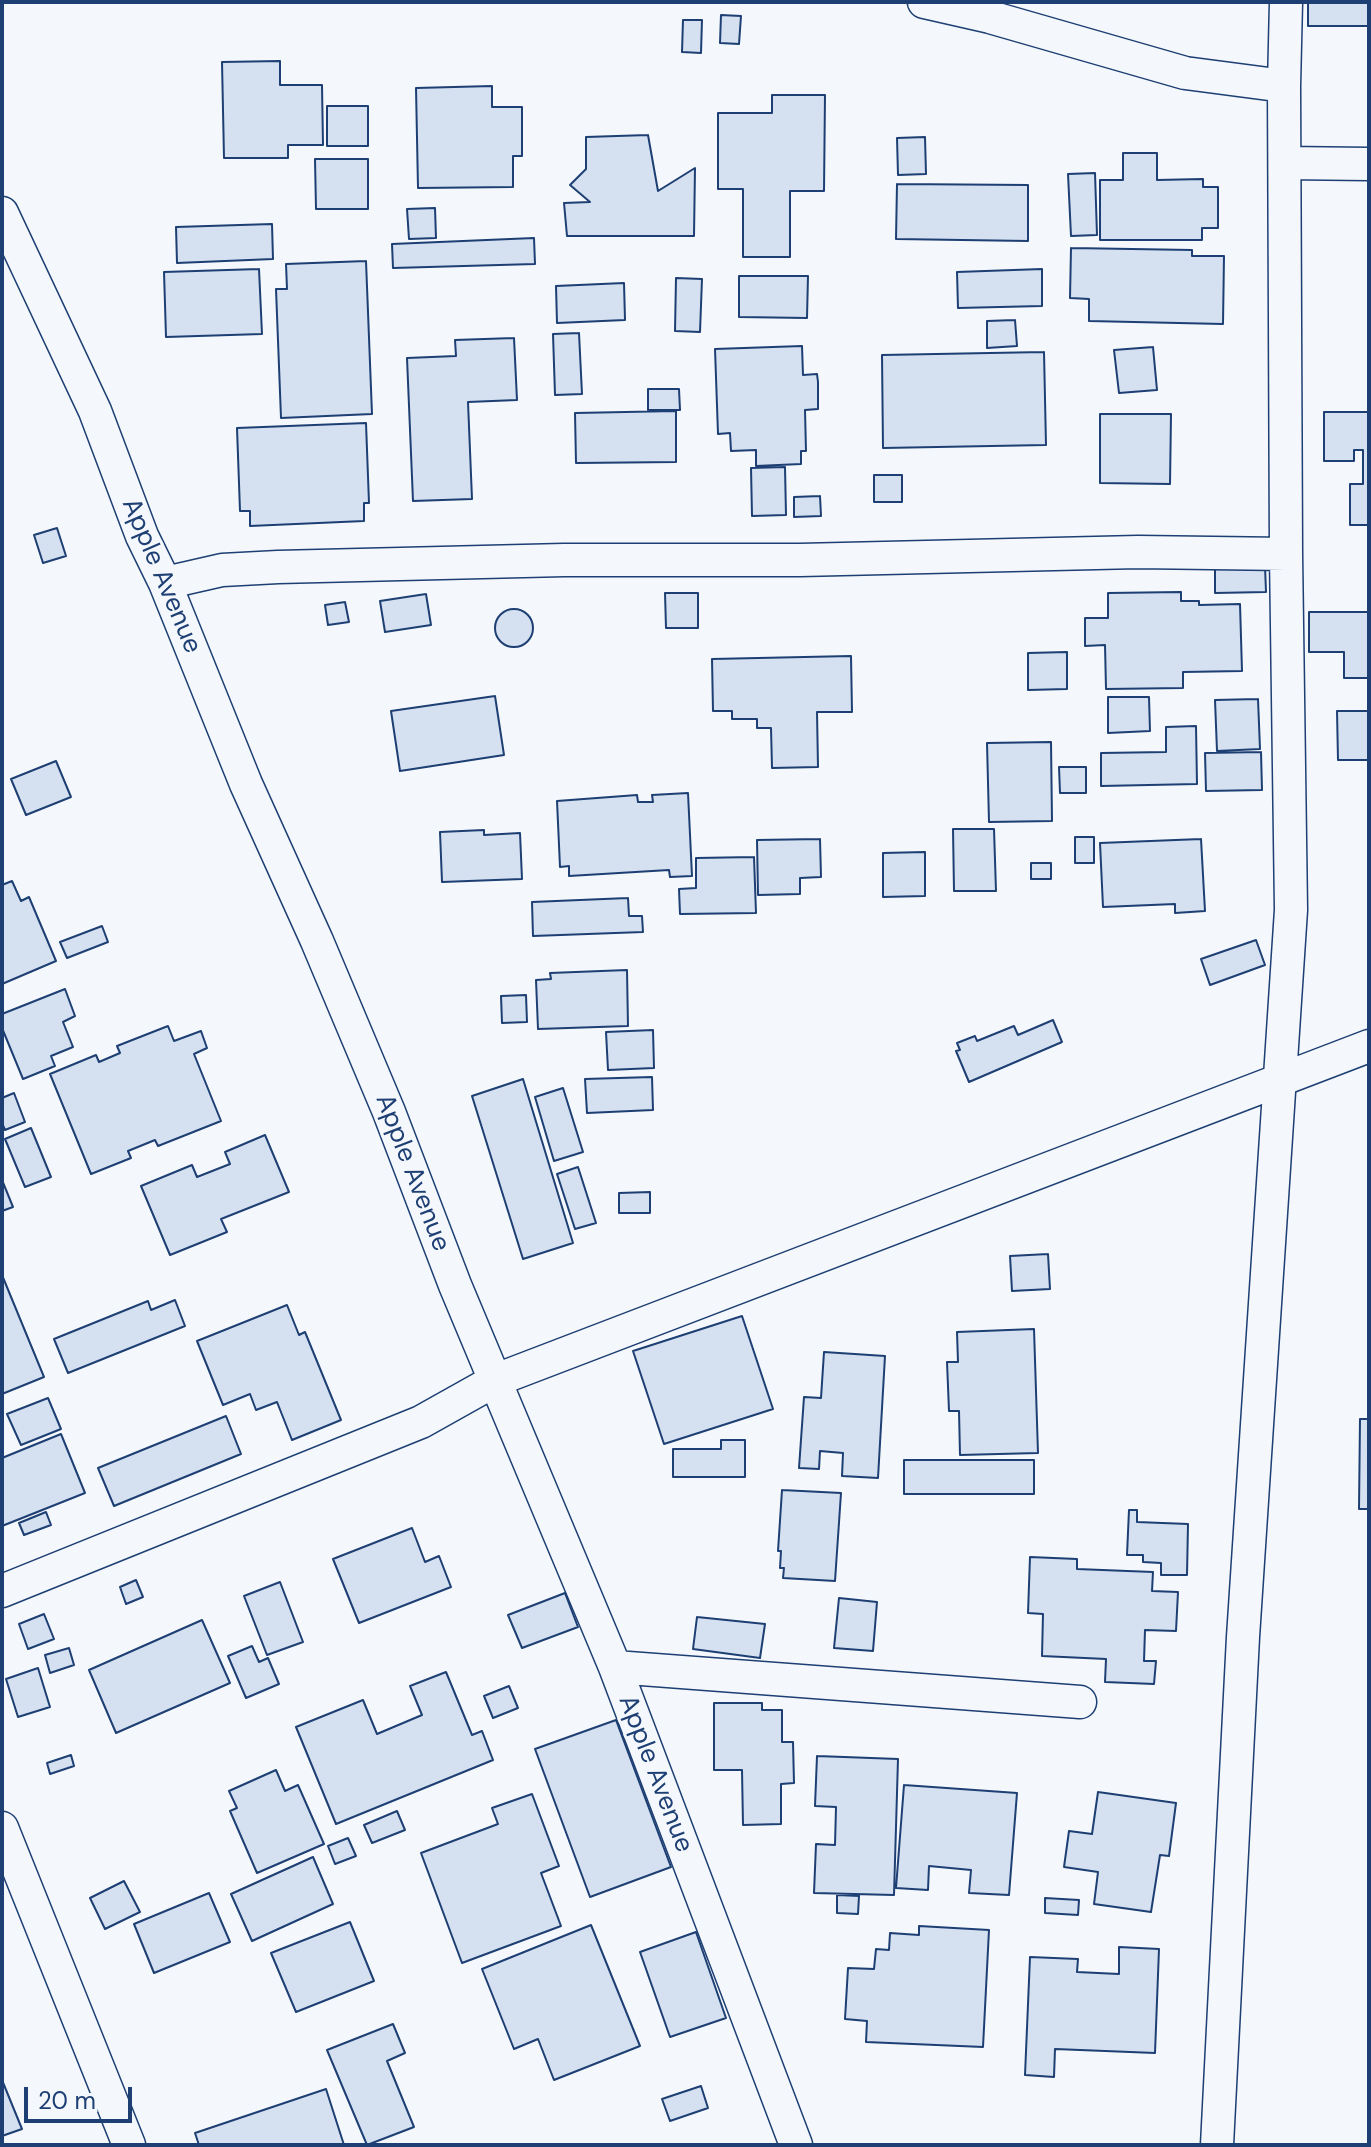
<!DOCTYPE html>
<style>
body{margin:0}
#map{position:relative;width:1371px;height:2147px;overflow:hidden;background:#f4f7fb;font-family:"DM Sans",sans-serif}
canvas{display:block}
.frame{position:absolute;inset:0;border:4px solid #1d3f73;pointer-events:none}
.scale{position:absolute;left:24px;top:2087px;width:108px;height:36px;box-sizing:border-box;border:4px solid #1d3f73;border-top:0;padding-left:10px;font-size:24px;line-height:28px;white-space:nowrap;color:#1d3f73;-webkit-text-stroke:6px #f4f7fb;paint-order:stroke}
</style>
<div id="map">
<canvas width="1371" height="2147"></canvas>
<div class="frame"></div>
<div class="scale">20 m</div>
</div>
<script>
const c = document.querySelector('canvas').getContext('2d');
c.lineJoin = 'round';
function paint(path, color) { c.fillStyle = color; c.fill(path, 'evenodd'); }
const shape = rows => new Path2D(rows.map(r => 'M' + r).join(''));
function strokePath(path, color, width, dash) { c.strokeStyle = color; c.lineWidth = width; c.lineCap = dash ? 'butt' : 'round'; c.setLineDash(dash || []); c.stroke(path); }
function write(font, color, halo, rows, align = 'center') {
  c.font = font + ' "DM Sans",sans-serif'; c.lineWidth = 6; c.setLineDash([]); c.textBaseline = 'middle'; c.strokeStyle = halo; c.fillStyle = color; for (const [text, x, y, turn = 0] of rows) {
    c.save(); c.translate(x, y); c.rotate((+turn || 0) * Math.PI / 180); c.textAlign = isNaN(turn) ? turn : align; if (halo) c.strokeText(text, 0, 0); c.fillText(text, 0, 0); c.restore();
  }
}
const building = shape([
 [1308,2,1369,2,1369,26,1308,26,1308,2],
 [721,15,741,16,739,44,720,43,721,15],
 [683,20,702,20,701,53,682,52,683,20],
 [280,61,280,85,322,85,323,145,288,145,288,158,224,158,222,62,280,61],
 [492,86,492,107,522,107,522,156,513,156,513,187,418,188,416,88,492,86],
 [772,95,825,95,824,191,790,191,790,257,743,257,743,189,718,189,718,113,772,113,772,95],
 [327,106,368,106,368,146,327,146,327,106],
 [648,135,658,191,695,168,694,236,567,236,564,203,590,202,570,185,586,169,586,137,648,135],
 [925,137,926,174,898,175,897,138,925,137],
 [1123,153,1157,153,1157,180,1203,179,1203,187,1218,187,1218,228,1202,228,1202,240,1100,240,1100,180,1123,180,1123,153],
 [315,159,368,159,368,209,316,209,315,159],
 [1095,173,1097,235,1071,236,1068,174,1095,173],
 [897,184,1028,185,1028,241,896,239,897,184],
 [435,208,436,238,409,239,407,209,435,208],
 [272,224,273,259,177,263,176,227,272,224],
 [534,238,535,264,393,268,392,244,534,238],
 [1071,248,1192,250,1192,256,1224,256,1223,324,1089,321,1089,299,1070,298,1071,248],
 [366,261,372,414,281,418,276,289,287,289,286,264,366,261],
 [259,269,262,334,166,337,164,272,259,269],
 [1042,269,1042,306,958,308,957,272,1042,269],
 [739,276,808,276,807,318,739,317,739,276],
 [676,278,702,279,700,332,675,331,676,278],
 [624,283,625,320,557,323,556,286,624,283],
 [1015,320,1017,346,987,348,987,321,1015,320],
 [579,333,582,394,555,395,553,334,579,333],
 [514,338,517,400,468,402,472,499,413,501,407,358,456,356,455,340,514,338],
 [802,346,803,375,817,374,818,382,818,409,805,410,806,451,801,451,801,464,756,466,756,450,731,451,730,433,718,434,715,349,802,346],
 [1153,347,1157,390,1119,393,1114,350,1153,347],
 [1044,352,1046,445,883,448,882,355,1044,352],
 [648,389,679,389,680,410,648,410,648,389],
 [676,411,676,462,576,463,575,413,676,411],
 [1324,412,1369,412,1369,525,1350,525,1350,484,1363,484,1363,450,1354,450,1354,461,1324,461,1324,412],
 [1100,414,1171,414,1170,484,1100,483,1100,414],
 [366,423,369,503,364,503,364,521,250,526,250,511,240,511,237,428,366,423],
 [785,467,786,515,752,516,751,468,785,467],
 [874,475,902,475,902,502,874,502,874,475],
 [820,496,821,516,794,517,794,497,820,496],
 [57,528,66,556,43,563,34,535,57,528],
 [1265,566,1266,592,1215,593,1215,567,1265,566],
 [1181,592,1181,601,1199,601,1199,605,1240,604,1242,671,1183,672,1183,688,1106,689,1105,645,1085,646,1085,618,1108,618,1108,593,1181,592],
 [665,593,698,593,698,628,666,628,665,593],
 [426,594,431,625,385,632,380,601,426,594],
 [345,602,349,622,328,625,325,605,345,602],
 '495 628a19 19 0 1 1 38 0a19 19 0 1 1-38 0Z',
 [1309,612,1369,612,1369,678,1344,678,1344,652,1309,652,1309,612],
 [1067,652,1067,689,1028,690,1028,653,1067,652],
 [851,656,852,712,817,712,818,767,772,768,771,728,757,728,757,719,732,719,732,711,713,711,712,659,851,656],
 [495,696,504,755,400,771,391,711,495,696],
 [1108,697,1149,697,1150,731,1108,733,1108,697],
 [1258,699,1260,749,1217,751,1215,700,1258,699],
 [1337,711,1369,711,1369,760,1338,760,1337,711],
 [1196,726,1197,784,1101,786,1101,753,1166,752,1166,727,1196,726],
 [1051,742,1052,821,989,822,987,743,1051,742],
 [1261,752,1262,790,1206,791,1205,753,1261,752],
 [56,761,71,797,26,815,11,779,56,761],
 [1059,767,1086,767,1086,793,1060,793,1059,767],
 [688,793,692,876,670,877,669,870,569,876,569,866,560,867,557,801,637,795,638,802,653,802,652,795,688,793],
 [953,829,994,829,996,891,954,891,953,829],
 [484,830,484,835,520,833,522,879,442,882,440,832,484,830],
 [1075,837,1094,837,1094,863,1075,863,1075,837],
 [820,839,821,877,800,878,800,894,758,895,757,840,820,839],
 [1201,839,1205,911,1175,913,1175,904,1103,907,1100,843,1201,839],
 [925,852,925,896,883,897,883,853,925,852],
 [754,857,756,913,680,914,679,889,696,888,696,858,754,857],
 [1031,863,1051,863,1051,879,1031,879,1031,863],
 [12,881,21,901,29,897,56,961,2,984,2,885,12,881],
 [628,898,629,916,642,916,643,932,533,936,532,902,628,898],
 [102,926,108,942,67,958,60,942,102,926],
 [1256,940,1265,965,1210,985,1201,959,1256,940],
 [627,970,628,1026,538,1029,536,980,551,979,550,973,627,970],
 [65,989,75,1016,63,1022,73,1047,51,1056,55,1066,23,1079,2,1028,2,1014,65,989],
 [526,995,527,1022,502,1023,501,996,526,995],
 [1053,1020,1062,1042,969,1082,956,1051,960,1050,957,1043,975,1036,977,1041,1014,1026,1018,1035,1053,1020],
 [168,1026,174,1041,201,1031,207,1048,194,1054,221,1121,158,1146,155,1140,128,1151,131,1158,91,1174,50,1074,96,1055,99,1062,120,1053,117,1046,168,1026],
 [653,1030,654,1068,608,1070,606,1032,653,1030],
 [652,1077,653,1110,587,1113,585,1079,652,1077],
 [523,1079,573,1243,523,1259,472,1096,523,1079],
 [563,1088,583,1152,554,1161,535,1097,563,1088],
 [14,1093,25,1122,5,1130,2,1123,2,1098,14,1093],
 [31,1128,51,1177,25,1187,5,1139,31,1128],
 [265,1135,289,1192,221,1219,227,1232,170,1255,141,1186,192,1165,197,1177,230,1164,225,1152,265,1135],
 [578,1167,596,1223,575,1229,557,1174,578,1167],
 [2,1180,13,1207,2,1211,2,1180],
 [650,1192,650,1213,619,1213,619,1193,650,1192],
 [1048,1254,1050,1289,1012,1291,1010,1256,1048,1254],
 [2,1275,44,1377,2,1394,2,1275],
 [175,1300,185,1326,68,1373,54,1339,148,1301,151,1310,175,1300],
 [287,1305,299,1335,305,1332,341,1420,292,1440,277,1402,256,1410,250,1394,223,1405,197,1341,287,1305],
 [742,1316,773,1409,664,1444,633,1351,742,1316],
 [1034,1329,1038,1453,960,1455,959,1411,949,1411,947,1362,958,1362,957,1332,1034,1329],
 [824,1352,885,1356,878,1478,842,1476,843,1453,820,1451,819,1469,799,1468,804,1397,821,1398,824,1352],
 [48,1398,61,1429,21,1445,7,1414,48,1398],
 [226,1416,241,1454,114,1506,98,1468,226,1416],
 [1360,1419,1369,1419,1369,1509,1359,1509,1360,1419],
 [61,1434,85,1493,2,1526,2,1458,61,1434],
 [721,1440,745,1440,745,1477,673,1477,673,1449,721,1449,721,1440],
 [904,1460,1034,1460,1034,1494,904,1494,904,1460],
 [782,1490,841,1493,835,1581,783,1578,784,1568,780,1568,781,1551,778,1551,782,1490],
 [1129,1510,1137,1510,1137,1522,1188,1524,1187,1575,1161,1575,1161,1563,1143,1562,1143,1555,1127,1555,1129,1510],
 [46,1512,51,1525,24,1535,19,1523,46,1512],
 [412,1528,425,1562,439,1556,451,1587,359,1623,333,1559,412,1528],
 [1030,1557,1077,1559,1077,1569,1153,1572,1152,1591,1178,1592,1176,1631,1145,1630,1144,1661,1156,1661,1154,1684,1105,1682,1106,1659,1042,1656,1043,1614,1028,1613,1030,1557],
 [136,1580,143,1597,126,1604,120,1587,136,1580],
 [280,1582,303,1642,267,1655,244,1596,280,1582],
 [565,1593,578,1627,522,1648,508,1615,565,1593],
 [839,1598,877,1602,873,1651,834,1648,839,1598],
 [44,1614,54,1639,28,1649,19,1624,44,1614],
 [697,1617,765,1624,760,1658,693,1649,697,1617],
 [202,1620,230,1683,116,1733,89,1670,202,1620],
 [252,1646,259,1662,268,1658,279,1684,246,1698,228,1656,252,1646],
 [69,1648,74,1665,50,1673,45,1655,69,1648],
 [38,1668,50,1707,18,1717,6,1679,38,1668],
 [446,1672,472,1735,482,1731,493,1760,336,1824,296,1727,363,1700,377,1734,422,1715,410,1686,446,1672],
 [509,1686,518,1708,493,1718,484,1696,509,1686],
 [714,1703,762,1703,762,1710,782,1710,782,1742,793,1742,794,1783,781,1784,781,1824,743,1825,742,1770,714,1770,714,1703],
 [616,1720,671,1867,590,1897,535,1749,616,1720],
 [71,1755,74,1766,50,1774,47,1763,71,1755],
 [817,1756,898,1759,894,1895,814,1893,816,1844,835,1845,836,1807,815,1806,817,1756],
 [276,1770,285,1791,298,1785,324,1844,257,1873,230,1811,237,1808,229,1791,276,1770],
 [904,1785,1017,1793,1009,1895,969,1893,971,1870,929,1866,928,1890,896,1888,904,1785],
 [1098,1792,1176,1803,1169,1856,1160,1855,1151,1912,1094,1904,1098,1872,1064,1867,1069,1831,1092,1834,1098,1792],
 [532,1794,559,1866,541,1873,561,1926,462,1963,421,1853,498,1824,492,1808,532,1794],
 [397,1811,405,1830,372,1843,364,1825,397,1811],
 [348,1838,356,1856,335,1864,328,1846,348,1838],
 [313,1857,333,1904,252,1941,231,1894,313,1857],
 [124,1881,140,1912,105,1929,90,1898,124,1881],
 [209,1893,230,1942,154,1973,134,1924,209,1893],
 [837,1895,859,1896,858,1914,837,1913,837,1895],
 [1045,1898,1079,1900,1078,1915,1045,1913,1045,1898],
 [350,1922,374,1981,296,2012,271,1953,350,1922],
 [591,1925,640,2046,554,2080,538,2039,514,2049,482,1969,591,1925],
 [919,1926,989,1930,983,2047,866,2042,867,2021,845,2019,848,1968,874,1969,876,1949,889,1950,890,1933,919,1935,919,1926],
 [696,1932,726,2018,670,2037,640,1952,696,1932],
 [1119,1947,1159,1949,1155,2053,1055,2049,1054,2077,1025,2075,1030,1957,1078,1959,1077,1972,1119,1974,1119,1947],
 [393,2024,405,2053,387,2061,414,2127,367,2145,327,2050,393,2024],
 [2,2080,22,2129,2,2136,2,2080],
 [701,2086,708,2108,670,2121,662,2099,701,2086],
 [326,2089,344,2145,199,2145,195,2133,326,2089]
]);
paint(building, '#d5e0f0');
strokePath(building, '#1d3f73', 2);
const street = shape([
 [924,2,990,17,1185,73,1284,86],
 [1285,163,1369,164],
 [2,213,95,411,142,536,165,583,246,784,317,941,389,1112,455,1285,615,1667,796,2145],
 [165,583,222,570,278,567,564,560,800,560,1138,552,1286,554],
 [2,1591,421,1422,496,1380,1369,1046],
 [615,1667,1080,1702],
 [2,1828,129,2145],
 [1217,2145,1243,1637,1291,910,1286,554,1284,86,1286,2]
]);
strokePath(street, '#1d3f73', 35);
strokePath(street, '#f4f7fb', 32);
write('26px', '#1d3f73', '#f4f7fb', [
 ["Apple Avenue",161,576,67],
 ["Apple Avenue",412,1173,69],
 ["Apple Avenue",655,1774,69]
]);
</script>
